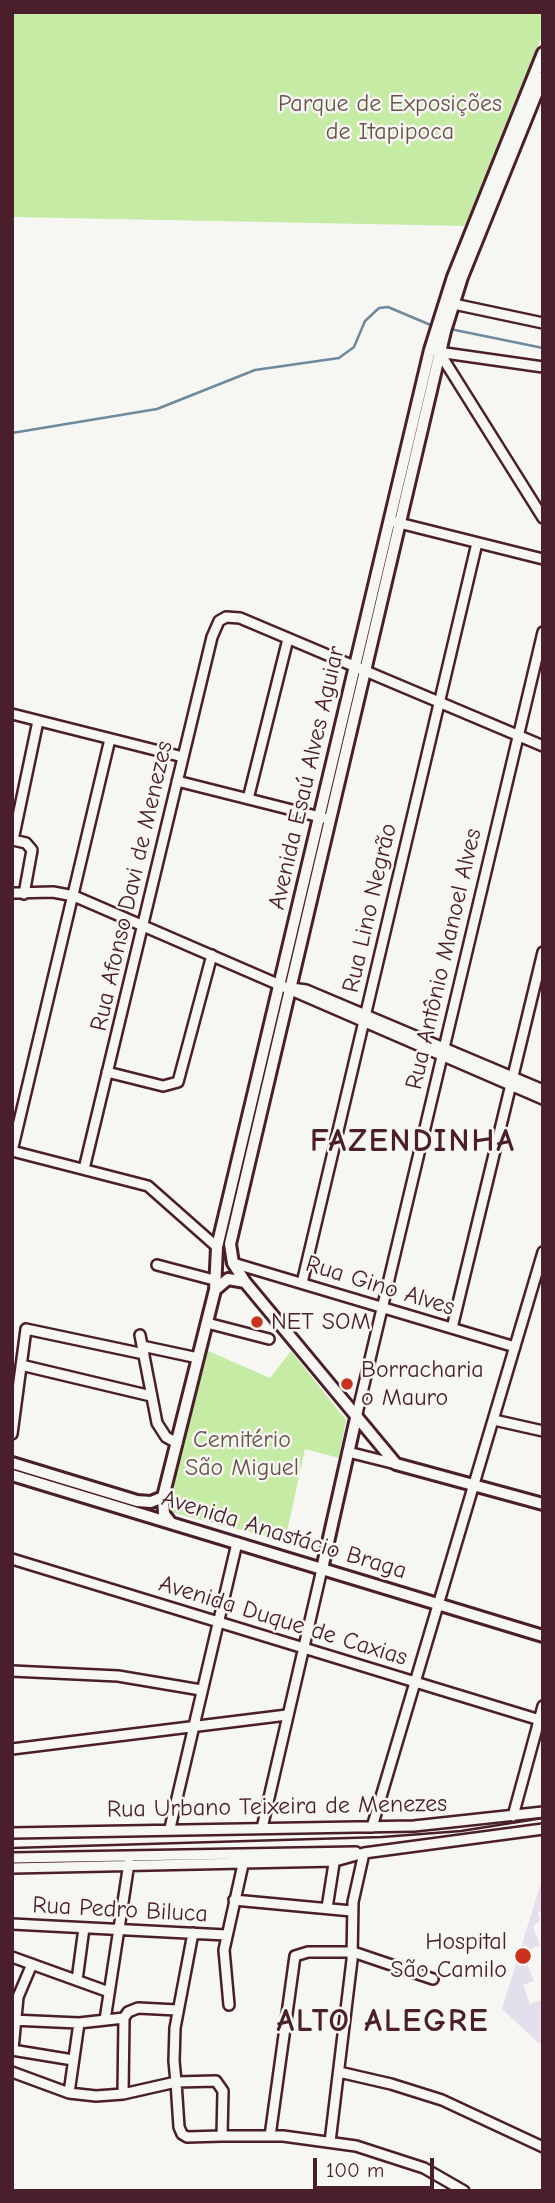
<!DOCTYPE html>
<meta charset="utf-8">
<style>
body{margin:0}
#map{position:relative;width:555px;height:2203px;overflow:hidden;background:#f6f6f2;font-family:"Comic Neue",sans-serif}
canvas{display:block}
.frame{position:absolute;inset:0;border:14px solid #4a1f2b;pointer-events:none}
.scale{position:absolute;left:313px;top:2158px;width:121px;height:32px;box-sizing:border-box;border:4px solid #4a1f2b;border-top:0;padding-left:9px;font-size:21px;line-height:24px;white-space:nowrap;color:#4a1f2b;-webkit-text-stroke:5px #f6f6f2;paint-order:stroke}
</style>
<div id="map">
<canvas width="555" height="2203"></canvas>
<div class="frame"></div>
<div class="scale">100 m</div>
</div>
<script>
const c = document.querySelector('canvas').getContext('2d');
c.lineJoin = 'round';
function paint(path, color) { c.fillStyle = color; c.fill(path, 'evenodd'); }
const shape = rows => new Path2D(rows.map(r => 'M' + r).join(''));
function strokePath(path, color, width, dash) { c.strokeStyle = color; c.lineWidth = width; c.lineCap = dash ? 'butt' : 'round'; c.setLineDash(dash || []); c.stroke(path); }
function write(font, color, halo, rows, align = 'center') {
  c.font = font + ' "Comic Neue",sans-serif'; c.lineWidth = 5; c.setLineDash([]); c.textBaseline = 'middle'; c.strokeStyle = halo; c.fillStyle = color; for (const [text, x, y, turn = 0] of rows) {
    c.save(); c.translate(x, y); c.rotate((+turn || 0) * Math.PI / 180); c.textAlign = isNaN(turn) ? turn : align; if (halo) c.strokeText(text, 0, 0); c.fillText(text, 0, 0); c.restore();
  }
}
paint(shape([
 [543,1876,543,1909,538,1913,540,1920,533,1927,540,1945,529,1950,527,1963,534,1981,523,1985,530,2004,543,1999,543,2047,502,2009]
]), '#e2e0ec');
paint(shape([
 [12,12,543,12,543,33,467,226,12,217],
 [206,1350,270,1378,291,1351,346,1420,339,1458,305,1449,285,1541,166,1511]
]), '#c5eba5');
strokePath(shape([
 [450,329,543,348],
 [12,433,157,409,255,370,339,358,354,347,365,321,379,308,388,307,433,326]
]), '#6f899d', 2.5);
const minor = shape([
 [449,303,543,323],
 [438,352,543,367],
 [439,352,543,518],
 [395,522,543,559],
 [12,714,183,757],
 [177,781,324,818],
 [248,799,288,639],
 [12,893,53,892,74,896,543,1099],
 [24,894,32,850,26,843,13,840,38,721],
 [291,988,306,990,543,1090],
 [107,1072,163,1086,178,1082,212,955],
 [12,1151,110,739],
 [12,1151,148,1186,217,1247],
 [84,1169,212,637,219,621,226,617,240,618,543,746],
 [233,1263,515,1347],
 [157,1265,214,1280],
 [302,1283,477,543],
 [207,1323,269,1339],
 [452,1328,543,952],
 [140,1335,157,1423,166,1437,177,1443],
 [142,1346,198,1358],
 [21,1365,151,1396],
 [356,1418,543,632],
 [494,1420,543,1431],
 [12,1434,26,1329,144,1354],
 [348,1452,396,1464],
 [12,1559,543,1721],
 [12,1671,118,1676,201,1690],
 [12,1749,287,1715],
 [513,1816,543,1706],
 [372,1827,543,1252],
 [170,1828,237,1543],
 [262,1828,322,1569],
 [12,1833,414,1826,543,1812],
 [12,1858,356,1852],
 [12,1868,335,1861,364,1853,543,1829],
 [234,1900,352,1911],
 [327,1908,335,1857],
 [12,1924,226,1935],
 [12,1957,109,1992],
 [77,1980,84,1928],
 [229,2005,224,1950,244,1860],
 [12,2020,79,2023,124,2018,128,2012,138,2008,177,2010],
 [105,2020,129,1863],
 [13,2049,18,1997,32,1964],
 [12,2050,73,2060],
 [12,2072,69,2093,96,2096,123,2094,176,2082,216,2081,223,2091,222,2136,187,2137,182,2134,179,2127,176,2082,174,2061,175,2028,193,1933],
 [339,2072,391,2084,442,2100,543,2147],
 [69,2093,79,2023],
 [123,2094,124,2018],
 [222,2136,283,2136,356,2146,424,2168,464,2191],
 [270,2136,295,1956,308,1952,353,1952,433,1979],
 [330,2142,352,1960,353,1902,364,1853]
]);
const major = shape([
 [543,77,462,277,445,331,230,1244,233,1263,245,1282,396,1464,543,1504],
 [215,1290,228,1279,245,1282],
 [12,1463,137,1501,151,1502,163,1497],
 [12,1475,543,1636],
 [171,1523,164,1514,163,1497,215,1290,217,1247,430,350,453,277,543,53],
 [322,1569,356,1418]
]);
strokePath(minor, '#4a1f2b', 14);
strokePath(major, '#4a1f2b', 16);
strokePath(minor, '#f6f6f2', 9);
strokePath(major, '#f6f6f2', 10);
strokePath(shape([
 [12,1848,382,1837,461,1831,543,1818]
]), '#4a1f2b', 2.5);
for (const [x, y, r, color] of [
 [257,1322,7,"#c8321e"],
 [347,1384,7,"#c8321e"],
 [523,1956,9,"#c8321e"]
]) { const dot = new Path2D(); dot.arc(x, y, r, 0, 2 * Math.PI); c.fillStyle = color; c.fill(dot); strokePath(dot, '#f6f6f2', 2.5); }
write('24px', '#69524a', '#f6f6f2', [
 ["Parque de Exposições",390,104],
 ["de Itapipoca",390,132],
 ["Cemitério",242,1440],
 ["São Miguel",242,1468]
]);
write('24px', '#4a1f2b', '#f6f6f2', [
 ["Avenida Esaú Alves Aguiar",307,778,-77],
 ["Rua Afonso Davi de Menezes",132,886,-77],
 ["Rua Lino Negrão",370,908,-77],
 ["Rua Antônio Manoel Alves",444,959,-77],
 ["Rua Gino Alves",380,1286,17],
 ["Avenida Anastácio Braga",284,1535,17],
 ["Avenida Duque de Caxias",283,1621,17],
 ["Rua Urbano Teixeira de Menezes",277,1807,-1],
 ["Rua Pedro Biluca",120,1910,3]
]);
write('24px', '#4a1f2b', '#f6f6f2', [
 ["NET SOM",271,1322],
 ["Borracharia",361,1370],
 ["o Mauro",361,1398],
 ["Hospital",507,1942,"right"],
 ["São Camilo",507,1970,"right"]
], 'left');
c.letterSpacing = '2px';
write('bold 32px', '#4a1f2b', '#f6f6f2', [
 ["FAZENDINHA",413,1142],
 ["ALTO ALEGRE",383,2022]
]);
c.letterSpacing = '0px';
</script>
